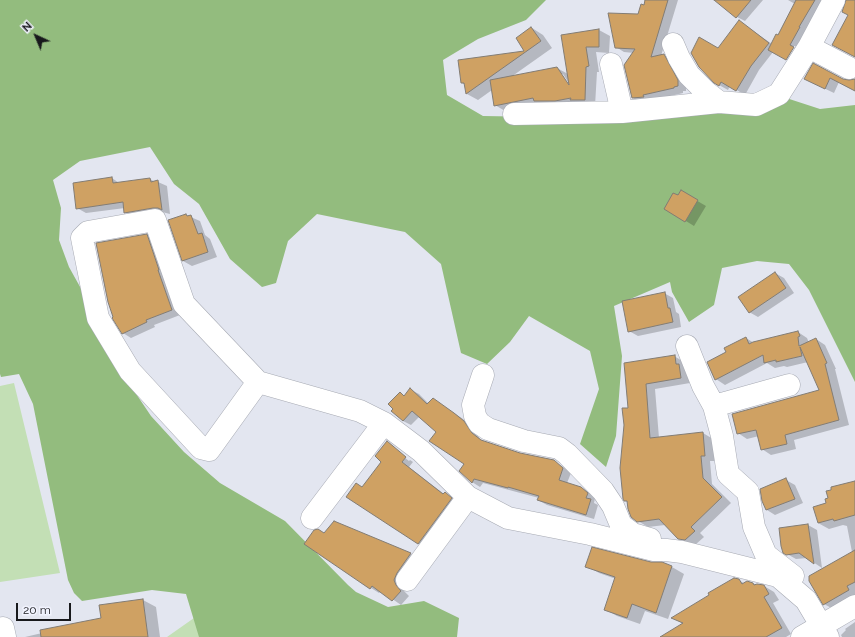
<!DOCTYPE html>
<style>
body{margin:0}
#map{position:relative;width:855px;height:637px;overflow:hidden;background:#e3e6f0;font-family:Raleway,sans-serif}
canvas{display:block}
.north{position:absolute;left:16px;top:16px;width:40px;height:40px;-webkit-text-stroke:3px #f1f3fe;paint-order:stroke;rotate:316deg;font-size:11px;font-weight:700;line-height:16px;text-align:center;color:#18191c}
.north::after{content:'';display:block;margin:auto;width:14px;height:18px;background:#18191c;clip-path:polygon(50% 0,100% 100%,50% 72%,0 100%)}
.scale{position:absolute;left:16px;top:603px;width:55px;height:18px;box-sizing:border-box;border:2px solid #18191c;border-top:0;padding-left:5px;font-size:12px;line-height:14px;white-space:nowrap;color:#18191c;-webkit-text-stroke:3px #f1f3fe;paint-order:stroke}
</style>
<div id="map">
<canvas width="855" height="637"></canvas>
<div class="north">N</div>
<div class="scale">20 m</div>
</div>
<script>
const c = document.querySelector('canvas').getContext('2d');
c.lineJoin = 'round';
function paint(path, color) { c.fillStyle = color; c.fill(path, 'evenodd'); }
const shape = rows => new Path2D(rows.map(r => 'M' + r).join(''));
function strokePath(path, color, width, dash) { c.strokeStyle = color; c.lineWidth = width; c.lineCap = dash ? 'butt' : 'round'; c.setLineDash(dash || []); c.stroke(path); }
paint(shape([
 [14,383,60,573,0,582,0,386],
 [194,618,205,637,167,637]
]), '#c3dfb5');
paint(shape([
 [0,0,546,0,526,20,478,39,443,60,447,95,483,116,603,118,777,95,820,109,855,105,855,382,809,290,789,264,757,261,722,268,714,305,689,322,672,292,670,282,614,306,622,356,616,436,606,467,580,444,599,389,590,351,529,316,510,342,487,364,461,353,441,264,405,232,317,214,288,241,276,283,262,287,230,259,199,204,174,184,150,147,80,161,53,180,61,208,59,240,69,267,89,303,116,364,151,416,184,452,220,483,285,521,348,585,356,592,388,607,424,601,459,618,457,637,199,637,186,594,152,590,82,601,74,593,68,580,33,404,19,374,1,377,0,374]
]), '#93bc7e');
paint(shape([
 [646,0,678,0,661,56,663,55,672,60,686,86,686,91,683,91,683,93,641,103,633,98,634,53,624,52,616,47,644,6],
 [718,0,763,0,745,21,737,17],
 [788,0,832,0,795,64,787,60,796,46,793,46,785,59,773,52,759,70,745,95,730,86,728,90,719,85,718,49,739,21,772,44,778,36,795,4],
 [532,28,543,35,552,48,511,77,557,68,568,74,562,36,599,30,610,36,609,53,596,52,599,72,597,72,595,106,505,111,495,105,492,90,478,100,467,94,466,85,462,83,459,61,526,52,517,38],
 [560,74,563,74,572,88,570,89],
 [814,65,843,80,849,81,855,80,855,90,839,82,834,93,813,83],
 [112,178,119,183,150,179,155,182,158,182,167,186,170,214,162,212,134,217,125,212,125,208,86,213,77,208],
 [682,192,706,206,694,226,665,208,679,197],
 [186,215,200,221,205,235,210,239,217,257,192,266,183,261,169,221],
 [146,235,155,240,180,315,154,325,155,327,131,338,123,333],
 [775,273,784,278,794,293,758,317,749,312],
 [664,293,673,298,676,312,679,314,681,327,638,336,629,331],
 [798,332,807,338,809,343,816,339,825,345,836,369,835,369,849,425,794,440,796,449,771,455,762,449,759,436,747,439,738,433,820,390,808,362,787,367,784,366,775,368,767,363,725,385,716,379,728,352,746,338,754,343],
 [674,356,684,362,688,370,690,383,655,389,659,438,703,433,713,439,715,461,710,461,712,484,731,503,700,533,704,537,695,545,689,544,679,538,665,525,648,527,638,521,628,502,625,500,629,409,625,363],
 [411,390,419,394,429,404,433,399,463,419,472,427,480,439,485,442,520,454,553,461,562,466,571,473,567,483,581,487,590,493,595,498,594,503,598,505,594,519,547,505,538,500,539,498,483,483,480,487,472,482,465,464,437,432,419,417,411,425,403,421,400,393,405,396],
 [387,442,393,446,393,448,409,461,410,460,413,462,409,467,444,494,445,493,453,498,459,504,426,548,418,544,362,488,383,462],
 [786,480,795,485,803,503,775,515,767,510,763,501],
 [855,482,855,598,835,610,824,604,852,552,847,526,843,525,829,529,818,523,827,503],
 [335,522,411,554,419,559,402,586,404,591,409,596,401,605,381,591,379,593,371,588,305,544,325,534],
 [808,525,817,530,822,568,807,558,796,559,787,554,780,529],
 [587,566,672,567,684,574,668,619,645,611,640,624,617,616,605,609,616,579,599,573],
 [739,580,745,584,752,584,764,586,774,592,779,600,773,603,791,634,786,637,666,637,683,624,673,618],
 [143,600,156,607,160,637,25,637,102,619],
 [855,622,855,637,842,637,841,635,846,630,845,629]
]), '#0003');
const building = shape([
 [645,0,668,0,651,57,664,54,678,80,678,86,674,87,674,88,643,95,644,97,632,98,624,65,635,49,615,48,608,13,638,14,641,4,644,5,645,0],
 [714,0,751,0,736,18,714,0],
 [796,0,815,0,799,27,800,27,790,45,794,47,786,60,768,50,776,34,778,35,796,0],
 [846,0,855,0,855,57,832,45,848,15,842,12,846,0],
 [739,20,769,43,751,66,736,91,721,82,719,86,714,83,699,67,691,53,699,37,718,48,739,20],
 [531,27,541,41,466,94,464,83,461,83,458,60,524,51,516,38,531,27],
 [599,29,599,47,586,47,589,66,586,67,585,100,570,100,571,98,555,101,534,101,533,98,494,106,490,80,557,67,569,85,561,35,599,29],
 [813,63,843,79,849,80,855,79,855,91,830,78,825,89,804,79,813,63],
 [112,177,113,183,150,178,151,182,158,180,162,210,158,208,153,208,124,213,123,202,76,209,73,183,112,177],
 [681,190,698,200,685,222,664,209,673,193,678,195,681,190],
 [186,214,187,216,191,215,198,234,202,233,208,252,182,261,168,220,186,214],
 [147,234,159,270,158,270,172,310,146,320,147,322,122,334,112,318,113,317,108,302,96,243,147,234],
 [775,272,786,288,749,313,738,297,775,272],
 [665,292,668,308,670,308,673,322,628,332,622,301,665,292],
 [798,331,800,336,798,337,799,346,816,338,827,363,825,364,839,420,785,435,787,444,761,450,756,430,737,434,732,414,819,390,800,347,802,356,776,362,776,360,764,363,763,355,715,380,707,362,726,352,724,348,746,337,749,344,753,342,798,331],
 [675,355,676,364,679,364,681,378,646,384,650,438,703,432,705,456,701,456,703,478,722,497,691,527,695,531,685,540,678,539,659,519,637,522,631,517,628,509,627,501,624,501,623,499,620,468,624,425,622,408,628,408,624,363,675,355],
 [410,388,427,404,433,398,454,413,464,421,472,433,481,440,520,453,554,460,563,468,559,480,581,487,588,493,586,498,591,499,586,515,537,500,539,496,508,487,508,488,474,479,472,483,459,471,464,464,429,441,436,432,412,411,403,421,391,411,393,409,388,404,400,392,404,396,410,388],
 [387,441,406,457,402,462,443,494,445,492,452,498,418,544,346,497,356,483,362,487,381,462,375,456,387,441],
 [786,478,795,499,766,510,762,501,760,489,786,478],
 [855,481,855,515,834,521,833,519,818,523,813,507,826,503,825,499,828,498,826,491,831,490,831,487,855,481],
 [334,521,411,553,397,573,394,580,396,585,401,591,392,601,372,586,370,589,304,544,314,530,318,529,324,533,334,521],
 [808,524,814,564,799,553,786,555,783,553,781,546,779,528,808,524],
 [592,547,651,562,662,562,672,566,656,613,632,604,627,618,604,610,615,577,585,567,592,547],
 [855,550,855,582,847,586,849,590,823,605,809,581,809,576,855,550],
 [734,578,739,579,742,584,747,581,753,583,754,585,757,584,764,585,769,594,764,597,782,628,766,637,660,637,683,623,671,618,709,595,708,593,734,578],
 [143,599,148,637,41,637,40,630,101,618,99,605,143,599]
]);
paint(building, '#cfa163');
strokePath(building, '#827c74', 1);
const minor = shape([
 [673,44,679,58,689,75,706,92,719,102],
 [809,47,849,68],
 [611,64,622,112],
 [514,114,622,112,719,102,756,105,779,94,809,47,834,0],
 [687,346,703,386,714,406,722,436,728,474,748,492,754,527,766,555,793,576],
 [483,375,473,405,475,416,479,423,488,429,524,441,559,448,567,454,603,491,613,506,621,525,633,534,650,539],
 [258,382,209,450,201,448,130,371,98,318,82,238,88,232,155,220,184,304,258,382,360,411,384,423,421,451,468,497,508,518,590,534,654,550,666,550,682,552,778,576,806,600,828,637],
 [714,406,789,385],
 [312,518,384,423],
 [407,580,468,497],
 [3,628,5,637],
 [802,637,855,606]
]);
strokePath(minor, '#a7aab3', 23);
strokePath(minor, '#fff', 22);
</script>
